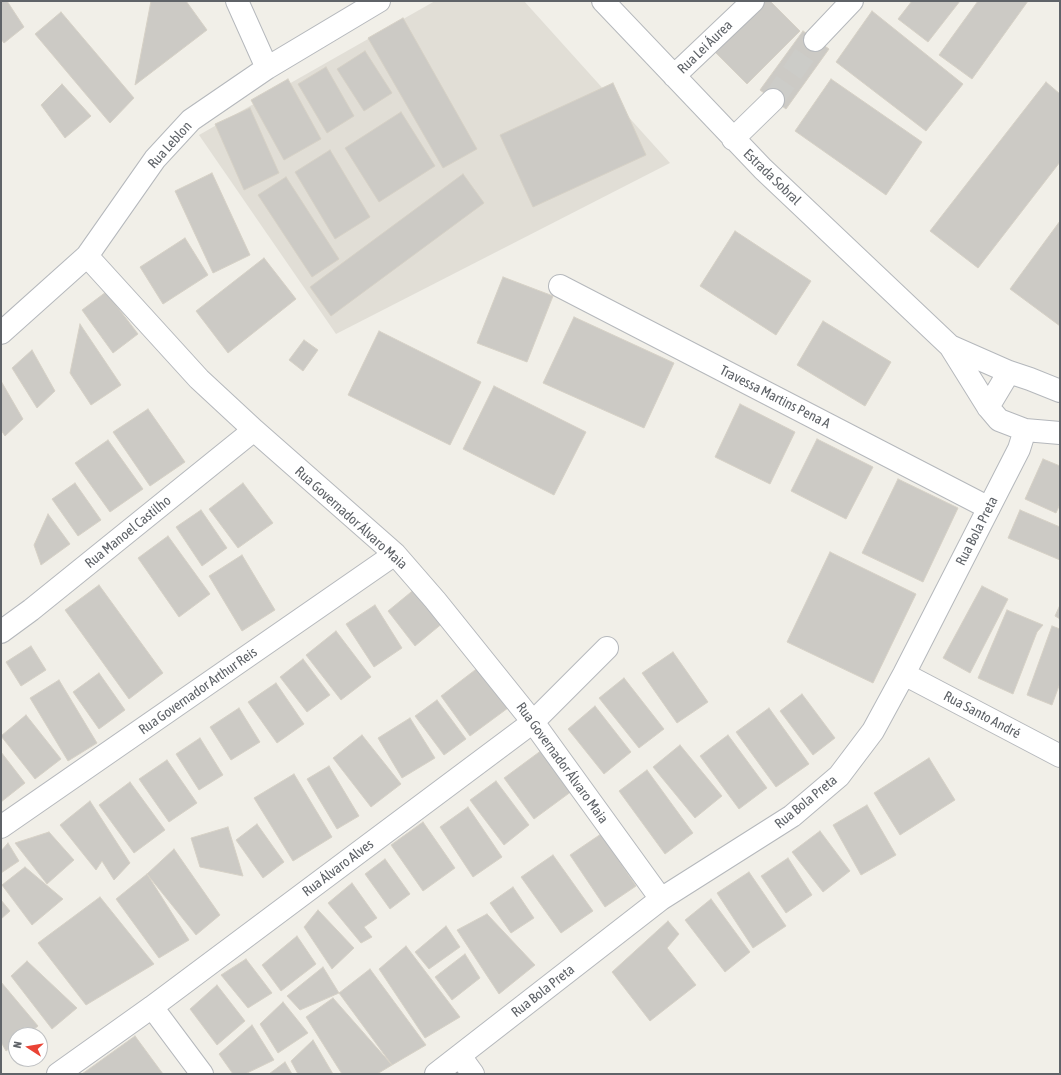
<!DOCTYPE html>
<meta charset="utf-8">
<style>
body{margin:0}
#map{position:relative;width:1061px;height:1075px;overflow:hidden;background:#f1efe8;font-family:"Asap Condensed",sans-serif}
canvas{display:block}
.frame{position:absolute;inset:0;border:2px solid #5f6368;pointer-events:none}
.north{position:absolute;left:8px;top:1027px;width:40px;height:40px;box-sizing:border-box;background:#fff;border:1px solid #bfc1c3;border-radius:50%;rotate:282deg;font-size:11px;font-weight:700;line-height:16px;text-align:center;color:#5f6368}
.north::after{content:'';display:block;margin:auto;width:14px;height:18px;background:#ea4335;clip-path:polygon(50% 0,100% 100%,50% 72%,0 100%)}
</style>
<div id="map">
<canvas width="1061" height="1075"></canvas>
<div class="frame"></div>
<div class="north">N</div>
</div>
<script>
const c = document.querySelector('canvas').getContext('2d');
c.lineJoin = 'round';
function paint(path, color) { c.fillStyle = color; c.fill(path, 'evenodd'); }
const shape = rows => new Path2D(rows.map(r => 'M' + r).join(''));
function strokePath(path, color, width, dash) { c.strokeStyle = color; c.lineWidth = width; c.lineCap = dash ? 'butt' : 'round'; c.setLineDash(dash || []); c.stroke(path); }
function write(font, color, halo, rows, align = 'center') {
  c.font = font + ' "Asap Condensed",sans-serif'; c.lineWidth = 3.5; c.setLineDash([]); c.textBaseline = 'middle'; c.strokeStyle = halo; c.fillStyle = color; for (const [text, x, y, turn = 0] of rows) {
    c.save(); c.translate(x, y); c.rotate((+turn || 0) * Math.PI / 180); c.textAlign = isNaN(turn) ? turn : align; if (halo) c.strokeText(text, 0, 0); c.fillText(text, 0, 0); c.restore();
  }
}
paint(shape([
 [435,1,524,1,670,163,336,334,199,135]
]), '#e1ded6');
const building = shape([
 [1,1,7,1,24,27,4,43,1,39,1,1],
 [151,1,186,1,207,30,135,85,151,1],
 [762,1,770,1,800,31,747,84,713,50,762,1],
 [912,1,960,1,928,42,898,19,912,1],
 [978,1,1028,1,972,79,939,55,978,1],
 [872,11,963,84,926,131,836,62,872,11],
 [61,12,134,98,110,123,35,34,61,12],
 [403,18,477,149,443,168,368,38,403,18],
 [803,31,829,49,786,109,760,90,803,31],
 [365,51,392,93,364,111,337,69,365,51],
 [326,67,354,116,327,133,298,84,326,67],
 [288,79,321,139,284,160,251,100,288,79],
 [831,79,922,142,886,195,795,131,831,79],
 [1046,82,1060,94,1060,162,978,268,930,231,1046,82],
 [613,83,646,155,533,207,500,135,613,83],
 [62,84,91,116,65,138,41,105,62,84],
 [250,108,279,173,244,190,215,124,250,108],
 [401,112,435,166,379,202,345,148,401,112],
 [330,150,370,217,335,239,295,172,330,150],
 [212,173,250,255,213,273,175,191,212,173],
 [463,174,484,203,331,316,310,287,463,174],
 [286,177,339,259,312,277,258,195,286,177],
 [1060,221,1060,326,1010,289,1060,221],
 [735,231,811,281,776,335,700,286,735,231],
 [185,238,208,275,163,304,140,267,185,238],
 [264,258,296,299,228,353,196,311,264,258],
 [503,277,553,296,527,362,477,343,503,277],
 [106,292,138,334,113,353,82,310,106,292],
 [574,317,674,363,644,428,543,383,574,317],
 [823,321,891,362,865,406,797,365,823,321],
 [80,324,121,385,91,405,70,373,80,324],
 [379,331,481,382,450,445,348,395,379,331],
 [304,340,318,350,303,371,289,360,304,340],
 [32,350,55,391,37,408,12,368,32,350],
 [1,381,23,419,5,436,1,430,1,381],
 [494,386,586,432,554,495,463,449,494,386],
 [740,404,795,432,770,484,715,457,740,404],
 [148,409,185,462,150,486,113,432,148,409],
 [817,439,873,467,846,519,791,491,817,439],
 [108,440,143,489,110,512,75,463,108,440],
 [1043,459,1060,466,1060,504,1056,513,1025,499,1043,459],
 [898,479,958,508,923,582,862,553,898,479],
 [75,483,101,520,78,536,52,499,75,483],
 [243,483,273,523,238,548,209,509,243,483],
 [201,510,227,548,202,566,176,527,201,510],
 [1020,510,1060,527,1060,560,1008,538,1020,510],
 [48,514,70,544,41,565,34,545,48,514],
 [168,536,210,594,179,617,138,558,168,536],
 [830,552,916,594,873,683,787,642,830,552],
 [242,555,275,610,242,631,209,576,242,555],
 [99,585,163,673,129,699,65,610,99,585],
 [982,586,1008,599,970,673,943,658,982,586],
 [416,588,444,622,415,646,388,611,416,588],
 [375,605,402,648,374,667,346,624,375,605],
 [1060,605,1060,619,1055,616,1060,605],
 [1007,610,1043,625,1037,632,1013,694,978,678,1007,610],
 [1052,626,1060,629,1060,683,1052,705,1027,695,1052,626],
 [336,631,371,677,341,700,306,655,336,631],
 [31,646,46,670,21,686,6,662,31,646],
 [673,652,708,702,677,723,642,673,673,652],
 [303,659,330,695,307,712,280,677,303,659],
 [479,667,508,708,470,736,441,696,479,667],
 [99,673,125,710,99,729,73,692,99,673],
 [624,678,664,729,639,748,599,698,624,678],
 [59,680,97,743,68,761,30,698,59,680],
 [276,683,304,724,277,743,248,702,276,683],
 [802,694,835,738,813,755,780,711,802,694],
 [437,700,466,739,444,755,415,716,437,700],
 [595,706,631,752,604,774,568,729,595,706],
 [239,708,260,742,231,760,210,727,239,708],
 [769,708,809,764,776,787,736,732,769,708],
 [26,715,61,759,35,779,1,736,26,715],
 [410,718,435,758,402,778,378,738,410,718],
 [362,735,401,784,371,807,333,758,362,735],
 [728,735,767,788,739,809,700,756,728,735],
 [200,738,223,775,199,790,176,754,200,738],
 [680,745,722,796,695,818,653,767,680,745],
 [542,750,572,791,534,819,504,778,542,750],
 [1,752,25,783,1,802,1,752],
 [929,758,955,800,900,835,874,793,929,758],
 [167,760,197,803,169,822,139,779,167,760],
 [329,766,359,816,337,829,307,779,329,766],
 [647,770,693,833,665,854,619,791,647,770],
 [294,774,332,837,293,861,254,798,294,774],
 [496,781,529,825,504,845,470,800,496,781],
 [130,782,165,830,134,853,99,805,130,782],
 [90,801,130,863,114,880,102,861,96,870,60,825,90,801],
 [867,805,896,855,861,875,833,825,867,805],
 [468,807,502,857,473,877,440,827,468,807],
 [423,822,455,868,423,891,391,845,423,822],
 [257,824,284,862,263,878,236,840,257,824],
 [228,827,243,876,200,867,191,838,228,827],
 [820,831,850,871,823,892,792,852,820,831],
 [49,832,74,860,47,884,15,843,49,832],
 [601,834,636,886,605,907,570,855,601,834],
 [8,843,19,861,1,873,1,851,8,843],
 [174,849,220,915,196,935,147,874,174,849],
 [553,855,593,911,561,933,521,877,553,855],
 [788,858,812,895,786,913,761,876,788,858],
 [385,859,410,894,390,909,365,874,385,859],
 [25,867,63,899,32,925,2,885,25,867],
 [749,872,786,926,753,948,717,893,749,872],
 [147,874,189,940,159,958,116,899,147,874],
 [352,883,377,918,364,927,372,937,361,943,328,903,352,883],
 [513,887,534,918,511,933,490,903,513,887],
 [100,897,154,964,86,1005,38,943,100,897],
 [711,899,750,952,725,972,685,920,711,899],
 [1,900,10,911,1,919,1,900],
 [318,910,354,948,332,969,304,927,318,910],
 [487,914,535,965,499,994,457,930,487,914],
 [668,921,679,934,667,948,696,985,650,1021,612,972,668,921],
 [446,926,460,947,429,969,415,952,446,926],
 [297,936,316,964,281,991,262,965,297,936],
 [406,946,460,1017,425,1038,379,969,406,946],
 [465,954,480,978,452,1000,435,977,465,954],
 [246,959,272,993,248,1008,221,975,246,959],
 [27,961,77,1008,52,1029,11,976,27,961],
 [323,967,339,993,300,1010,287,996,323,967],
 [370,969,426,1045,392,1065,339,993,370,969],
 [1,982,38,1026,27,1035,16,1035,16,1044,6,1051,1,1042,1,982],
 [217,985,245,1021,217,1045,190,1009,217,985],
 [333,998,392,1065,377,1074,342,1074,306,1017,333,998],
 [283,1002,308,1033,278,1053,260,1024,283,1002],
 [252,1025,274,1060,245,1074,233,1074,219,1054,252,1025],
 [135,1036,163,1074,82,1074,135,1036],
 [313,1040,333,1074,298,1074,291,1061,313,1040],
 [285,1062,292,1074,269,1074,285,1062]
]);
paint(building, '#cccac5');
strokePath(building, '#d6d1c6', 1);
strokePath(shape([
 [773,100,815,40]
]), '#ccccc8', 22, [22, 11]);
const minor = shape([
 [237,1,267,68],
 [603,1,763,169,950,346,988,407,999,420,1025,430,1060,433],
 [815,40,852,1],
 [674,76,753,1],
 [733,139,773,100],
 [87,256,199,379,254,430,395,554,435,600,533,722,661,899],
 [560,286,989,508],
 [1,333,87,256,155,159,191,120,267,68,379,1],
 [950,346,1009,372,1030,379,1060,391],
 [988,407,1009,372],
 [1,632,31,610,254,430],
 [904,674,1060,756],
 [1,827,395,554],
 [152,1007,202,1074],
 [460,1056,473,1074],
 [58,1074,152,1007,533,722,607,648],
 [436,1074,661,899,792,816,839,776,873,731,904,674,1019,449,1025,430]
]);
strokePath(minor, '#b5b8bc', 24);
strokePath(minor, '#fff', 22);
write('14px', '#5f6368', '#fff', [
 ["Rua Lei Áurea",705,47,-44],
 ["Rua Leblon",170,145,-48],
 ["Estrada Sobral",772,177,44],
 ["Travessa Martins Pena A",775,397,27],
 ["Rua Governador Álvaro Maia",351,518,42],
 ["Rua Bola Preta",977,531,-63],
 ["Rua Manoel Castilho",128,532,-39],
 ["Rua Governador Arthur Reis",198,691,-35],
 ["Rua Santo André",982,715,28],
 ["Rua Governador Álvaro Maia",562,763,54],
 ["Rua Bola Preta",806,802,-39],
 ["Rua Álvaro Alves",338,868,-37],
 ["Rua Bola Preta",543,991,-38]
]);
</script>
